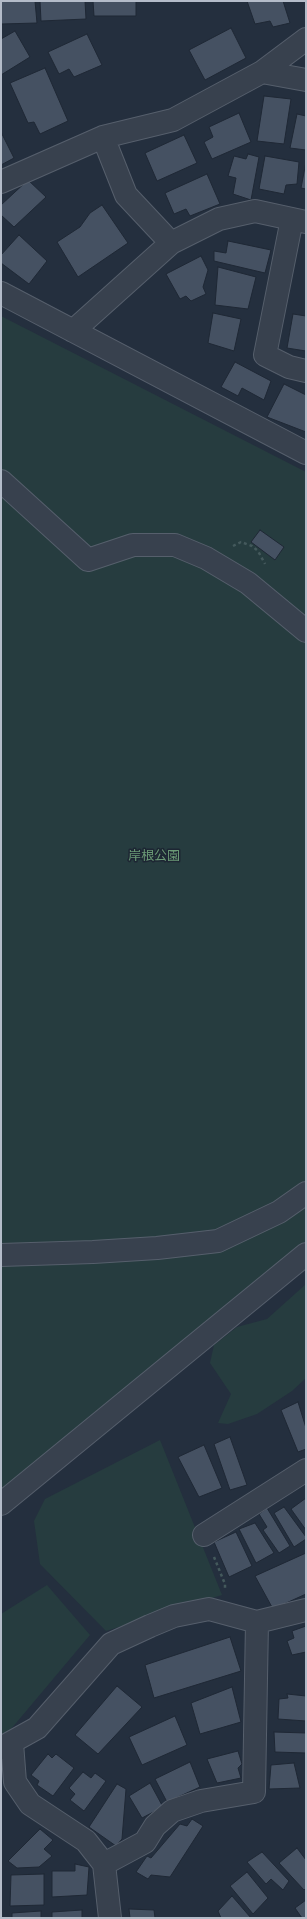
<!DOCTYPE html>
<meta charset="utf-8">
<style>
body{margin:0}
#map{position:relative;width:307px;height:1919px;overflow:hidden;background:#242f3e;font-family:Cabin,sans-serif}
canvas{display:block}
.frame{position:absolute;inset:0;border:2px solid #b4bcc9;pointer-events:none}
</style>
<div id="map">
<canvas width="307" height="1919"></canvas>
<div class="frame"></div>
</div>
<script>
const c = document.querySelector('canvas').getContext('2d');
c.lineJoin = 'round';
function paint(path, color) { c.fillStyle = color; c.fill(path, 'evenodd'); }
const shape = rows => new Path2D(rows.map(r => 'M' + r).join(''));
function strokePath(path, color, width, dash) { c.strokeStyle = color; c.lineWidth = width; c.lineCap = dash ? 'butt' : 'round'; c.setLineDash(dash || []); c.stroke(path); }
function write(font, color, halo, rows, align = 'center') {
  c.font = font + ' Cabin,"Noto Sans JP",sans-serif'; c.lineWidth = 3; c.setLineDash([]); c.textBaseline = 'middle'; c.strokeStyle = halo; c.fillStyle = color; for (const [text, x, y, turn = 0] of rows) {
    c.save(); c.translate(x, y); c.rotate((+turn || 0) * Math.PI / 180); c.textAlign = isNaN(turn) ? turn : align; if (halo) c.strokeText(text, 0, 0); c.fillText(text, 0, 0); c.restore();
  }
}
paint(shape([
 [1,316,306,472,306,1241,1,1491],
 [306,1284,306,1378,292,1391,257,1414,228,1424,218,1423,231,1394,210,1363,214,1345,237,1327,267,1319],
 [160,1440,222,1595,106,1631,40,1564,34,1521,45,1499],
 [47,1585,90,1635,6,1735,1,1736,1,1614]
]), '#263c3f');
const building = shape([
 [1,1,35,1,37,23,1,24,1,1],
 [40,1,85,1,86,19,41,21,40,1],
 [93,1,136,1,136,16,94,16,93,1],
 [247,1,283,1,290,23,273,27,270,21,255,24,247,1],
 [231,28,246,58,205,80,189,50,231,28],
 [15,31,30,57,1,75,1,39,15,31],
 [87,34,102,65,74,77,69,69,59,74,48,52,87,34],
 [45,68,68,121,40,134,34,122,28,123,10,83,45,68],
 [264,96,291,99,284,144,257,141,264,96],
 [239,113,251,142,212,159,204,142,213,137,209,127,239,113],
 [297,114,306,116,306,150,290,148,297,114],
 [1,132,14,158,1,165,1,132],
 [184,135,197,163,157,181,145,153,184,135],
 [248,154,259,157,251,200,233,194,236,178,228,176,234,156,246,159,248,154],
 [265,156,299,162,297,184,286,185,284,194,259,189,265,156],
 [306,162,306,189,301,188,306,162],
 [207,174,220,204,190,216,186,209,174,214,165,193,207,174],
 [28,180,46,197,14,227,1,215,1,205,28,180],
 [102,205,128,243,78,277,57,242,80,227,90,213,102,205],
 [19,235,47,261,29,284,1,263,1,255,19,235],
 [228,241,271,250,265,273,214,261,214,251,226,253,228,241],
 [201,256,208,270,203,287,206,294,191,301,186,296,180,299,166,274,201,256],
 [218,267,256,277,248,309,215,305,218,267],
 [213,313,241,319,234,351,208,343,213,313],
 [293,314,306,316,306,351,287,348,293,314],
 [235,362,271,381,264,400,242,388,238,396,221,387,235,362],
 [284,384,306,395,306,432,267,417,284,384],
 [260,530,284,547,275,560,251,542,260,530],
 [298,1402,306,1428,306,1449,298,1452,281,1410,298,1402],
 [230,1437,247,1485,230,1490,214,1444,230,1437],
 [204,1445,222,1488,199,1497,178,1457,204,1445],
 [306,1498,306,1530,291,1509,306,1498],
 [284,1507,306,1537,306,1539,294,1547,274,1513,284,1507],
 [267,1508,290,1546,279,1553,263,1530,267,1527,259,1514,267,1508],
 [255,1523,274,1553,256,1563,239,1529,255,1523],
 [236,1532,252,1566,229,1577,214,1542,236,1532],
 [306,1553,306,1594,273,1609,255,1576,306,1553],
 [306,1626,306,1652,292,1655,287,1641,294,1638,292,1631,306,1626],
 [230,1637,241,1671,154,1698,145,1665,230,1637],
 [117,1686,142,1707,98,1754,75,1735,117,1686],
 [232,1687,241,1722,200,1734,191,1703,232,1687],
 [287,1694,306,1696,306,1721,278,1719,279,1699,288,1698,287,1694],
 [175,1716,187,1745,142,1765,129,1737,175,1716],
 [274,1732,306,1733,306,1753,275,1752,274,1732],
 [238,1751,242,1764,238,1768,241,1778,217,1783,207,1759,238,1751],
 [48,1754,52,1758,56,1754,74,1768,53,1796,37,1785,39,1781,31,1775,48,1754],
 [190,1762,200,1787,167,1802,155,1779,190,1762],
 [294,1763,300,1788,269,1789,271,1765,294,1763],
 [83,1772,91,1778,95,1773,106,1781,84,1811,70,1800,75,1794,69,1788,83,1772],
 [150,1783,163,1807,142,1818,129,1796,150,1783],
 [117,1784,126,1789,122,1839,116,1846,89,1827,117,1784],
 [192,1819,203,1826,170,1877,151,1875,148,1879,136,1872,147,1856,151,1858,180,1824,187,1826,192,1819],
 [40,1829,53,1840,44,1849,52,1856,39,1867,17,1868,8,1861,40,1829],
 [297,1848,306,1860,306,1888,304,1890,279,1863,297,1848],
 [262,1852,289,1881,283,1890,271,1879,266,1884,247,1862,262,1852],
 [75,1864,89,1867,87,1895,52,1897,52,1871,75,1871,75,1864],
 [247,1872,268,1898,253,1914,230,1886,247,1872],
 [44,1874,44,1905,10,1906,11,1875,44,1874],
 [232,1896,251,1918,221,1918,218,1911,232,1896],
 [306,1900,306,1918,302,1918,295,1908,306,1900],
 [129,1909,154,1910,155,1918,130,1918,129,1909],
 [82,1910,82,1918,52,1918,52,1912,82,1910],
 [41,1911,41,1918,12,1918,12,1913,41,1911]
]);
paint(building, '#455162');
strokePath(building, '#1f2835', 1);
const minor = shape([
 [262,72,306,80],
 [103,137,126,195,171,243],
 [1,182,103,137,173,120,262,72,306,39],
 [292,219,265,355,289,367,306,371],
 [1,293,306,453],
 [73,331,171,243,219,219,255,211,306,222],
 [1,481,88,560,133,545,175,545,206,558,248,583,306,631],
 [1,1255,93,1252,157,1248,218,1241,279,1212,306,1193],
 [1,1504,306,1254],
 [204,1535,306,1470],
 [12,1743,15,1782,30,1804,86,1841,104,1864,110,1918],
 [1,1748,37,1728,111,1644,150,1626,174,1616,209,1609,257,1622,306,1610],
 [104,1864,145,1842,155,1826,172,1811,201,1801,254,1792,257,1622]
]);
strokePath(minor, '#565f6c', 24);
strokePath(shape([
 [233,546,241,542,252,546,258,551,265,564],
 [214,1557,225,1584,225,1588]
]), '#44595c', 2.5, [3, 3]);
strokePath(minor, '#38414e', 22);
write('13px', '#6b9a76', '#1d2633', [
 ["岸根公園",154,856]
]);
</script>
